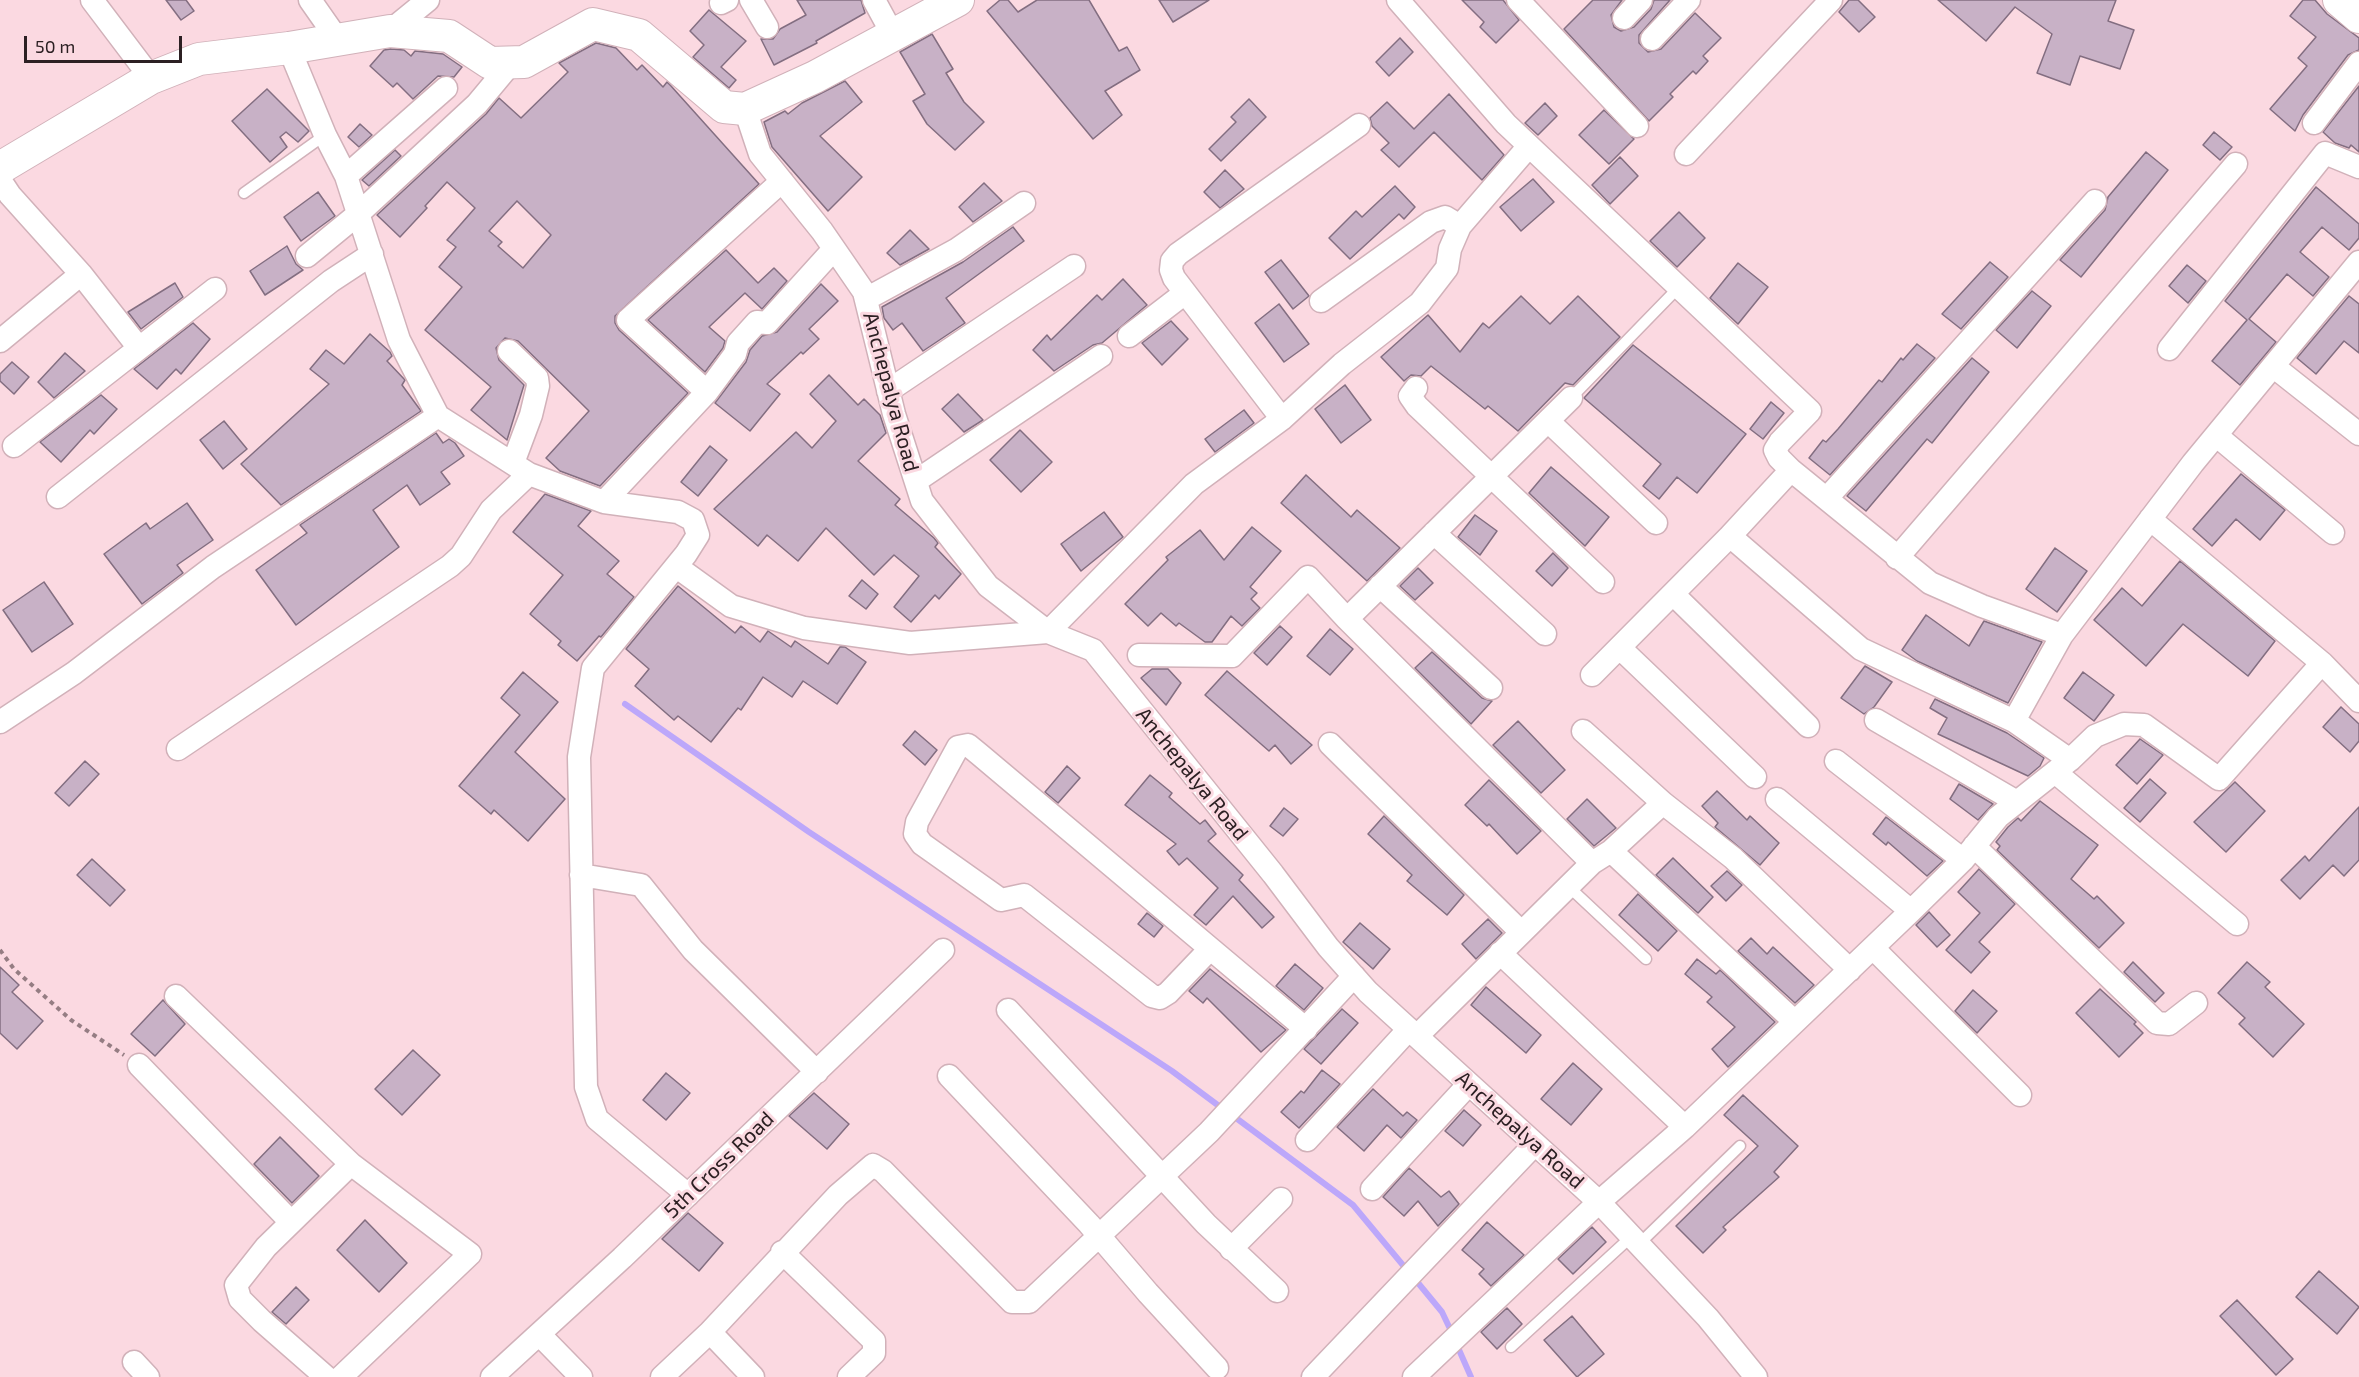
<!DOCTYPE html>
<style>
body{margin:0}
#map{position:relative;width:2359px;height:1377px;overflow:hidden;background:#fbd9e1;font-family:"Exo 2",sans-serif}
canvas{display:block}
.scale{position:absolute;left:24px;top:36px;width:158px;height:27px;box-sizing:border-box;border:3px solid #2c2023;border-top:0;padding-left:8px;font-size:18px;line-height:21px;white-space:nowrap;color:#2c2023;-webkit-text-stroke:4px #fbd9e1;paint-order:stroke}
</style>
<div id="map">
<canvas width="2359" height="1377"></canvas>
<div class="scale">50 m</div>
</div>
<script>
const c = document.querySelector('canvas').getContext('2d');
c.lineJoin = 'round';
const shape = rows => new Path2D(rows.map(r => 'M' + r).join(''));
function strokePath(path, color, width, dash) { c.strokeStyle = color; c.lineWidth = width; c.lineCap = dash ? 'butt' : 'round'; c.setLineDash(dash || []); c.stroke(path); }
function paint(path, color) { c.fillStyle = color; c.fill(path, 'evenodd'); }
function write(font, color, halo, rows, align = 'center') {
  c.font = font + ' "Exo 2",sans-serif'; c.lineWidth = 6; c.setLineDash([]); c.textBaseline = 'middle'; c.strokeStyle = halo; c.fillStyle = color; for (const [text, x, y, turn = 0] of rows) {
    c.save(); c.translate(x, y); c.rotate((+turn || 0) * Math.PI / 180); c.textAlign = isNaN(turn) ? turn : align; if (halo) c.strokeText(text, 0, 0); c.fillText(text, 0, 0); c.restore();
  }
}
strokePath(shape([
 [625,704,809,832,1172,1071,1223,1109],
 [1232,1115,1353,1205,1407,1270],
 [1414,1278,1442,1312,1452,1333],
 [1456,1343,1471,1377]
]), '#bca7fa', 6);
const building = shape([
 [166,0,186,0,194,11,181,20,166,0],
 [797,0,861,0,865,13,816,41,817,43,774,65,761,39,773,39,780,29,806,15,797,0],
 [1000,0,1008,0,1018,12,1037,0,1089,0,1119,51,1127,47,1140,70,1105,91,1122,115,1093,139,987,11,1000,0],
 [1159,0,1209,0,1173,22,1159,0],
 [1462,0,1503,0,1519,20,1496,43,1480,27,1484,22,1462,0],
 [1593,0,1622,0,1611,15,1614,27,1621,31,1634,27,1651,9,1654,0,1670,0,1639,35,1639,43,1648,52,1661,49,1695,13,1721,38,1703,56,1708,61,1696,74,1693,71,1670,94,1673,97,1649,121,1564,29,1593,0],
 [1849,0,1858,0,1875,17,1859,32,1839,12,1849,0],
 [1938,0,2116,0,2108,21,2134,30,2120,69,2080,56,2070,85,2037,73,2052,34,2015,7,1986,41,1938,0],
 [2303,0,2315,0,2327,14,2359,38,2359,50,2348,55,2303,115,2295,131,2270,109,2307,66,2298,58,2316,37,2290,16,2303,0],
 [709,10,746,41,721,67,736,80,729,88,693,57,704,45,690,31,709,10],
 [932,34,953,69,946,73,964,102,984,122,955,150,927,124,913,101,925,94,900,52,932,34],
 [1400,38,1413,52,1389,76,1376,62,1400,38],
 [596,43,616,48,637,70,642,65,663,87,667,82,671,86,759,184,615,316,615,323,619,330,688,393,600,486,560,471,546,458,589,411,518,341,505,338,496,348,499,360,524,385,507,440,471,410,491,387,425,330,462,287,439,267,456,247,447,240,475,208,447,182,425,206,427,208,400,237,377,215,486,114,499,98,521,118,568,72,559,63,596,43],
 [517,201,551,235,523,268,498,246,502,242,489,231,517,201],
 [391,49,404,50,411,56,415,51,443,54,462,67,454,77,438,76,413,99,397,83,393,87,370,66,384,50,391,49],
 [845,81,862,102,820,136,862,177,828,211,772,147,764,122,785,111,788,114,802,103,845,81],
 [2359,86,2359,152,2351,145,2349,148,2335,143,2323,132,2359,86],
 [267,89,309,131,298,142,286,132,280,137,287,147,270,162,232,121,267,89],
 [1449,94,1504,155,1482,180,1434,132,1399,167,1381,150,1389,143,1372,126,1370,118,1387,102,1414,129,1449,94],
 [1249,99,1266,117,1221,161,1209,149,1236,122,1231,117,1249,99],
 [1545,103,1557,116,1538,135,1525,123,1545,103],
 [1604,110,1634,139,1609,164,1579,135,1604,110],
 [360,124,372,135,359,147,348,137,360,124],
 [2214,132,2232,147,2220,160,2203,145,2214,132],
 [395,150,401,156,369,186,362,180,395,150],
 [2146,152,2168,170,2081,277,2060,260,2105,210,2108,197,2146,152],
 [1620,157,1638,176,1610,204,1592,185,1620,157],
 [1225,170,1244,189,1220,208,1204,192,1225,170],
 [1533,179,1554,202,1521,231,1500,207,1533,179],
 [984,183,1002,201,973,222,959,207,984,183],
 [1395,186,1415,207,1404,219,1399,214,1350,259,1329,238,1356,211,1362,217,1395,186],
 [2316,187,2359,224,2359,238,2349,250,2322,227,2300,252,2329,277,2313,296,2287,274,2249,319,2276,342,2240,385,2212,361,2247,320,2225,301,2316,187],
 [318,192,335,216,301,241,284,217,318,192],
 [1679,212,1705,238,1677,267,1650,241,1679,212],
 [1013,227,1024,241,946,298,965,323,923,351,902,323,893,330,884,318,882,307,963,262,1013,227],
 [910,230,929,249,900,265,887,253,910,230],
 [287,246,296,264,303,270,265,295,250,271,287,246],
 [726,250,758,283,774,268,787,281,762,309,745,293,709,327,725,341,723,348,705,372,648,320,726,250],
 [1281,260,1309,296,1293,309,1265,272,1281,260],
 [1990,262,2008,277,1961,329,1942,314,1990,262],
 [1738,263,1768,287,1738,324,1710,298,1738,263],
 [2187,265,2206,281,2188,303,2169,286,2187,265],
 [1123,279,1147,305,1102,343,1093,345,1054,371,1033,350,1047,335,1051,340,1097,295,1102,300,1123,279],
 [175,283,183,297,141,329,128,312,175,283],
 [821,284,838,301,809,329,819,339,803,354,801,352,767,384,780,394,750,431,715,403,746,362,750,350,762,336,777,332,821,284],
 [2032,291,2051,306,2017,348,1996,330,2032,291],
 [1521,296,1550,324,1578,296,1620,337,1573,385,1565,383,1518,431,1488,406,1485,409,1431,366,1421,376,1411,375,1404,381,1381,357,1428,315,1460,352,1483,323,1489,328,1521,296],
 [2349,296,2359,304,2359,353,2344,341,2316,374,2297,358,2349,296],
 [1279,304,1309,344,1284,362,1255,323,1279,304],
 [1171,321,1188,339,1162,365,1142,343,1171,321],
 [193,323,210,339,181,374,176,369,157,389,134,369,193,323],
 [370,334,390,352,392,356,387,361,405,380,402,385,421,411,281,505,241,464,329,384,310,369,326,350,344,364,370,334],
 [1917,344,1935,358,1830,475,1809,458,1823,440,1826,442,1838,429,1879,380,1882,382,1901,358,1903,360,1917,344],
 [1633,345,1746,434,1697,493,1677,477,1659,499,1643,486,1661,464,1584,398,1633,345],
 [65,353,85,371,54,398,38,382,65,353],
 [1972,358,1989,372,1932,443,1927,439,1866,511,1847,496,1972,358],
 [12,362,29,377,14,394,0,381,0,374,12,362],
 [829,375,858,405,864,399,880,415,886,433,858,461,900,499,895,505,934,538,938,543,935,547,961,574,939,599,935,595,911,622,894,607,919,576,894,555,874,575,826,528,798,561,767,535,758,546,714,509,796,432,812,448,836,421,810,394,829,375],
 [1345,385,1371,420,1341,443,1315,409,1345,385],
 [958,394,983,420,964,432,942,409,958,394],
 [101,395,117,409,94,434,90,430,61,462,40,442,101,395],
 [1771,402,1784,413,1763,439,1750,429,1771,402],
 [1244,410,1254,423,1215,452,1205,439,1244,410],
 [224,421,247,449,223,469,200,440,224,421],
 [1020,430,1052,462,1021,492,990,460,1020,430],
 [436,433,443,443,449,439,455,443,464,456,441,472,450,484,420,505,407,485,373,510,399,547,296,625,256,570,307,533,300,525,436,433],
 [710,446,727,460,698,496,681,482,710,446],
 [1551,467,1609,517,1585,546,1529,493,1551,467],
 [2241,474,2285,510,2260,540,2236,519,2212,546,2193,529,2241,474],
 [1306,475,1351,517,1357,510,1400,548,1367,581,1281,503,1306,475],
 [545,494,591,511,578,526,619,561,607,574,634,597,601,637,599,636,577,661,558,645,561,641,530,614,563,575,513,532,545,494],
 [187,503,213,540,177,565,183,573,142,604,104,554,146,523,150,529,187,503],
 [1104,512,1123,537,1081,571,1061,544,1104,512],
 [1475,515,1497,531,1480,555,1458,537,1475,515],
 [1252,527,1281,551,1250,587,1257,593,1251,599,1260,608,1242,626,1231,616,1212,642,1205,642,1179,623,1176,626,1161,613,1148,626,1125,604,1168,560,1166,557,1200,530,1224,560,1252,527],
 [2055,548,2087,571,2057,612,2026,589,2055,548],
 [1553,553,1568,568,1552,586,1536,571,1553,553],
 [2180,561,2275,641,2248,676,2183,624,2146,666,2094,620,2122,588,2142,606,2180,561],
 [1418,568,1433,583,1415,600,1400,586,1418,568],
 [862,580,878,594,866,609,849,596,862,580],
 [44,582,73,624,32,652,3,610,44,582],
 [678,586,735,633,741,626,760,642,768,631,791,647,795,641,828,664,840,647,845,647,866,662,837,704,803,681,792,697,763,677,741,710,738,708,711,742,678,716,674,720,635,686,649,669,626,649,678,586],
 [1926,615,1969,646,1984,621,2042,642,2008,703,1917,661,1902,650,1926,615],
 [1280,626,1292,637,1267,665,1254,653,1280,626],
 [1330,629,1353,649,1330,675,1307,656,1330,629],
 [1432,652,1482,698,1492,701,1471,724,1415,668,1432,652],
 [1865,666,1892,682,1874,707,1864,714,1841,698,1865,666],
 [1152,669,1168,669,1181,683,1166,705,1141,678,1152,669],
 [1227,671,1312,745,1291,764,1275,745,1269,751,1205,695,1227,671],
 [523,672,558,702,515,752,565,799,528,841,494,810,491,814,459,786,520,715,501,698,523,672],
 [2083,672,2114,695,2094,721,2064,698,2083,672],
 [1935,699,2007,733,2044,758,2040,766,2028,776,1938,734,1947,718,1930,708,1935,699],
 [2341,707,2359,724,2359,741,2350,752,2323,727,2341,707],
 [1518,721,1565,770,1541,793,1493,745,1518,721],
 [915,731,937,750,925,765,903,745,915,731],
 [2140,739,2163,755,2137,784,2116,765,2140,739],
 [85,761,99,774,69,806,55,793,85,761],
 [1067,766,1080,778,1058,803,1045,792,1067,766],
 [1150,775,1172,793,1169,797,1200,824,1205,820,1216,834,1208,841,1243,875,1239,880,1274,917,1262,928,1233,896,1206,925,1194,915,1218,888,1187,858,1179,865,1167,851,1176,844,1125,805,1150,775],
 [2150,779,2166,793,2140,822,2124,808,2150,779],
 [1489,780,1541,831,1517,854,1489,824,1487,826,1465,805,1489,780],
 [2235,782,2265,811,2226,852,2194,822,2235,782],
 [1959,784,1993,804,1978,820,1950,799,1959,784],
 [1717,791,1747,820,1750,816,1779,843,1760,865,1715,827,1718,823,1702,806,1717,791],
 [1587,799,1616,828,1594,846,1567,819,1587,799],
 [2040,801,2098,845,2071,879,2094,899,2097,896,2124,923,2099,948,1997,850,2000,846,1996,842,2008,827,2018,818,2021,821,2040,801],
 [2359,807,2359,860,2344,876,2333,865,2300,899,2281,880,2305,856,2309,861,2359,807],
 [1284,808,1298,819,1283,836,1270,826,1284,808],
 [1384,816,1464,895,1447,915,1407,881,1412,875,1368,834,1384,816],
 [1886,817,1943,861,1927,876,1888,842,1886,845,1873,834,1886,817],
 [1673,858,1713,897,1698,913,1656,875,1673,858],
 [92,859,125,890,110,906,77,875,92,859],
 [1979,869,2015,904,1979,942,1990,952,1971,973,1946,950,1980,913,1958,892,1979,869],
 [1727,871,1742,885,1726,901,1711,886,1727,871],
 [1638,894,1677,931,1658,951,1619,915,1638,894],
 [1929,912,1950,935,1937,947,1916,925,1929,912],
 [1147,913,1163,926,1154,937,1138,924,1147,913],
 [1488,919,1502,933,1476,959,1462,944,1488,919],
 [1360,923,1390,949,1373,969,1343,942,1360,923],
 [1751,938,1767,954,1773,947,1814,985,1795,1003,1738,951,1751,938],
 [1697,959,1716,974,1720,970,1775,1022,1728,1067,1712,1049,1735,1027,1707,1002,1712,997,1685,974,1697,959],
 [2133,962,2164,993,2155,1002,2124,972,2133,962],
 [2247,962,2270,982,2265,987,2304,1024,2273,1057,2239,1024,2245,1018,2218,993,2247,962],
 [1295,964,1323,988,1304,1010,1276,986,1295,964],
 [0,967,19,985,12,992,43,1021,17,1049,0,1033,0,967],
 [1210,969,1286,1030,1261,1052,1207,998,1203,1003,1189,991,1210,969],
 [1486,987,1541,1035,1526,1053,1471,1005,1486,987],
 [2100,989,2136,1022,2134,1024,2143,1033,2119,1057,2076,1013,2100,989],
 [1973,990,1997,1011,1977,1033,1955,1011,1973,990],
 [163,1000,185,1024,155,1056,131,1034,163,1000],
 [1342,1009,1358,1023,1321,1064,1304,1049,1342,1009],
 [413,1050,440,1075,402,1115,375,1089,413,1050],
 [1573,1063,1602,1089,1571,1125,1541,1099,1573,1063],
 [1322,1070,1340,1084,1299,1128,1281,1112,1301,1091,1304,1093,1322,1070],
 [666,1073,690,1093,666,1120,643,1100,666,1073],
 [1373,1089,1403,1116,1407,1112,1417,1120,1401,1138,1387,1125,1364,1151,1337,1127,1373,1089],
 [814,1093,849,1124,827,1149,789,1116,814,1093],
 [1743,1095,1798,1146,1774,1172,1779,1177,1723,1227,1726,1230,1703,1253,1676,1226,1758,1146,1724,1115,1743,1095],
 [1464,1110,1481,1125,1463,1146,1445,1131,1464,1110],
 [280,1137,319,1176,292,1203,254,1164,280,1137],
 [1409,1168,1441,1197,1449,1191,1459,1204,1438,1226,1418,1201,1404,1216,1383,1197,1409,1168],
 [688,1213,723,1243,699,1271,662,1239,688,1213],
 [365,1220,407,1263,379,1292,337,1250,365,1220],
 [1487,1222,1524,1255,1491,1286,1479,1274,1484,1269,1462,1250,1487,1222],
 [1592,1227,1606,1242,1573,1274,1558,1259,1592,1227],
 [2319,1271,2359,1307,2337,1334,2296,1297,2319,1271],
 [296,1287,309,1300,286,1324,272,1312,296,1287],
 [2237,1300,2293,1359,2276,1375,2220,1316,2237,1300],
 [1507,1308,1522,1324,1497,1349,1481,1332,1507,1308],
 [1572,1316,1604,1354,1577,1377,1544,1340,1572,1316]
]);
paint(building, '#c8b1c6');
strokePath(building, '#836e81', 1.5);
const lane = shape([
 [244,193,325,135],
 [1571,398,1679,287],
 [1568,886,1646,959],
 [1639,1244,1740,1146],
 [1511,1347,1632,1236]
]);
const street = shape([
 [92,0,151,78],
 [310,0,338,40],
 [751,0,767,27],
 [874,0,893,35],
 [1398,0,1506,124,1810,411,1780,442,1775,450,1779,458,1791,470,1730,536,1592,675],
 [1518,0,1637,126],
 [721,3,727,0],
 [1624,18,1641,0],
 [390,31,428,0],
 [1652,39,1689,0],
 [289,48,325,135,346,176,399,340,438,416,529,474,604,502,678,512,693,520,698,535,686,554,593,668,579,757,586,1087,597,1119,688,1195],
 [745,109,760,154,822,231,864,292,894,414,922,501,988,586,1048,632,1093,650,1273,874,1328,947,1368,992,1599,1202,1708,1318,1756,1377],
 [2314,123,2359,63],
 [1686,154,1831,0],
 [346,176,446,88],
 [0,180,10,195,81,274,139,348],
 [307,256,357,215,477,104,512,62],
 [866,299,956,250,1024,203],
 [1321,301,1431,222,1445,217,1460,226],
 [1129,336,1185,293],
 [0,341,81,274],
 [2169,349,2325,153,2359,167],
 [509,351,537,378,538,386,531,415,513,463],
 [2273,366,2359,434],
 [1416,388,1410,396,1417,406,1603,582],
 [888,391,1074,266],
 [707,392,735,354,738,343,757,322,767,323,834,249],
 [1282,419,1174,278,1171,270,1172,261,1178,254,1359,125],
 [1548,421,1656,523],
 [2217,436,2333,533],
 [14,446,215,289],
 [1791,470,1930,583,1982,606,2062,635,2193,463,2359,262],
 [916,481,1101,356],
 [58,497,331,281,372,254],
 [1827,498,2095,201],
 [604,502,707,392,628,320,782,181],
 [2150,519,2322,663,2359,701],
 [1434,533,1545,634],
 [1730,536,1861,649,2014,721,2070,760],
 [1897,558,2236,164],
 [677,567,731,606,804,628,910,643,1048,632,1194,484,1282,419,1342,364,1420,303,1447,268,1450,249,1460,226,1529,146],
 [1380,586,1491,688],
 [1673,594,1808,726],
 [1347,619,1592,863],
 [1620,648,1755,777],
 [1139,655,1232,656,1308,577,1347,619,1571,398],
 [1876,720,2017,802],
 [2014,721,2062,635],
 [0,722,74,673,213,567,438,416],
 [1330,744,1521,932],
 [178,749,450,566,461,556,491,510,529,474],
 [1836,761,1963,860],
 [2055,772,2237,924],
 [1777,799,1911,911],
 [1663,803,1733,858,1850,970],
 [1974,846,2157,1023,2169,1024,2196,1003],
 [1611,851,1794,1021],
 [581,875,641,885,693,950,817,1072],
 [1873,948,2020,1095],
 [1210,949,1168,993,1160,998,1152,996,1024,895,1001,900,922,844,915,834,917,822,958,747,968,745,979,754,1306,1029],
 [1500,953,1685,1127],
 [176,996,351,1164,470,1254,341,1377],
 [1008,1010,1206,1224,1277,1291],
 [1417,1036,1592,863,1611,851,1663,803,1583,731],
 [139,1065,291,1222],
 [949,1076,1089,1224,1148,1293,1217,1368],
 [1307,1140,1409,1029],
 [1372,1189,1469,1084],
 [1231,1249,1281,1199],
 [782,1252,874,1341,874,1353,849,1377],
 [710,1332,753,1377],
 [539,1334,581,1377],
 [134,1362,148,1377],
 [326,1377,262,1321,240,1299,236,1285,266,1247,351,1164],
 [492,1377,622,1258,943,950],
 [662,1377,710,1332,838,1195,873,1165,883,1171,1012,1302,1029,1302,1209,1132,1354,976],
 [1313,1377,1535,1144],
 [1414,1377,1599,1202,1685,1127,1911,911,1963,860,1998,817,2070,760,2095,736,2124,724,2144,725,2219,779,2322,663]
]);
const secondary = shape([
 [2339,0,2359,17],
 [0,168,151,78,199,59,289,48,390,31,449,36,490,63,524,62,593,24,639,35,724,107,745,109,815,77,958,0]
]);
strokePath(lane, '#d1b1b9', 13);
strokePath(street, '#d1b1b9', 25);
strokePath(secondary, '#d1b1b9', 34);
strokePath(shape([
 [0,950,14,969,71,1020,124,1055]
]), '#957d83', 4, [4.5, 4.5]);
strokePath(lane, '#fff', 10);
strokePath(street, '#fff', 22);
strokePath(secondary, '#fff', 32);
write('21px', '#2c2023', '#fbd9e1', [
 ["Anchepalya Road",891,392,75],
 ["Anchepalya Road",1192,774,51],
 ["Anchepalya Road",1520,1130,42],
 ["5th Cross Road",719,1165,-44]
]);
</script>
